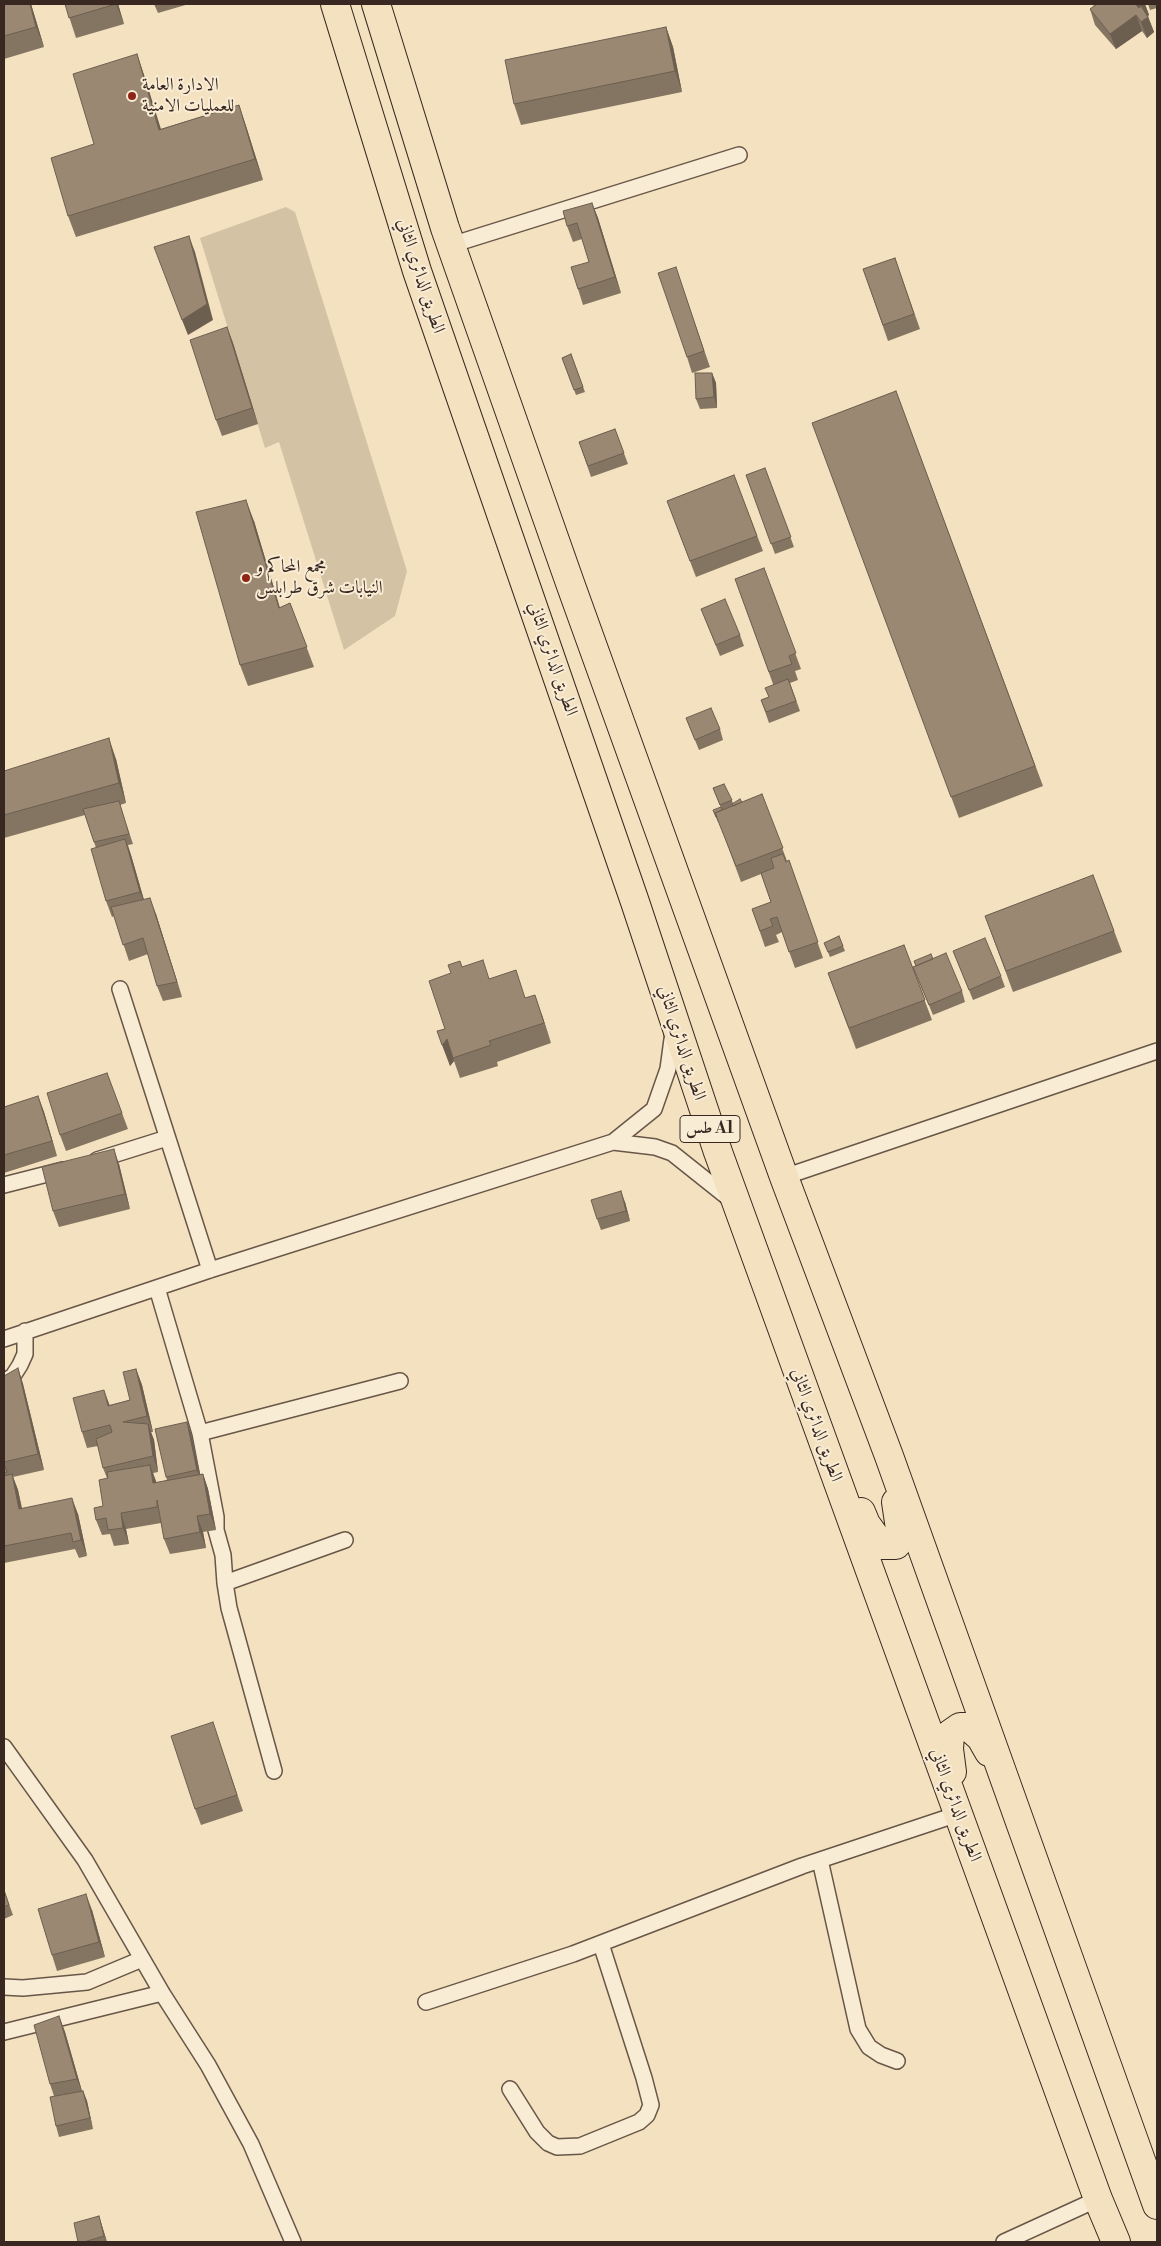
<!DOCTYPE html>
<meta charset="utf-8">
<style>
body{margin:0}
#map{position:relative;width:1161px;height:2246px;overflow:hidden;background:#f4e1bf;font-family:"Libre Bodoni",serif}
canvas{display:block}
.frame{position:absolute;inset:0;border:5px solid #392821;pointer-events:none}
</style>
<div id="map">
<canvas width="1161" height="2246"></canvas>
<div class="frame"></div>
</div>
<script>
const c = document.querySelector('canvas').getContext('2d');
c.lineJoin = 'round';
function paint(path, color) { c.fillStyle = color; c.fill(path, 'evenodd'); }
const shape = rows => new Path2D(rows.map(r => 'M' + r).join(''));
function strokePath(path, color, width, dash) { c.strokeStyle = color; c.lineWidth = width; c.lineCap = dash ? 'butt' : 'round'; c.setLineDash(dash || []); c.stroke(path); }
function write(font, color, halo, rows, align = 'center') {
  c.font = font + ' "Libre Bodoni",Amiri,serif'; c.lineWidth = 4; c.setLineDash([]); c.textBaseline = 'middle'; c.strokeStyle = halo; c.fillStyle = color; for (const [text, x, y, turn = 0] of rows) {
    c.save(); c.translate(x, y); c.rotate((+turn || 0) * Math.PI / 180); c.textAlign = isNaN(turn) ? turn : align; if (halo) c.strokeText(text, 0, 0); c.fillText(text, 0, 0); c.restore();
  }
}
paint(shape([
 [286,207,295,212,407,571,395,616,344,650,279,442,265,448,200,238]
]), '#d4c2a4');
const street = shape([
 [451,245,739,155],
 [120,989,210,1270],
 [613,1142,654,1109,668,1069,673,1032],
 [97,1160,167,1138],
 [784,1177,1157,1051],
 [4,1185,63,1170],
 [157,1288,200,1433,400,1381],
 [4,1339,210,1270,613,1142,655,1147,672,1153,731,1200],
 [4,1382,13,1376,20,1365,25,1354,25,1331],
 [200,1433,216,1517,216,1530,223,1555,225,1583,229,1608,274,1771],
 [225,1583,345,1540],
 [4,1747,85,1860,162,1993,208,2065,251,2144,293,2242],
 [820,1860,858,2029,869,2047,881,2055,897,2061],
 [4,1987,23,1988,87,1982,142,1959],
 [426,2002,573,1954,802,1866,958,1814],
 [4,2032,162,1993],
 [510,2089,537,2132,548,2143,557,2147,580,2146,639,2122,647,2115,651,2105,644,2078,601,1944],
 [1004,2242,1098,2199]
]);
const highway = shape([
 [335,4,417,271,635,902,718,1152,1098,2199,1116,2242],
 [376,4,445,228,570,583,784,1177,889,1456,1157,2205],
 [861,1512,866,1524,881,1545,896,1545,900,1529,896,1502],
 [952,1772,949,1749,950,1734,960,1727,969,1727,981,1738,989,1752]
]);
strokePath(street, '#685648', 18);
strokePath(highway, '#392821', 30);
strokePath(street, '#f8ecd5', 15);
strokePath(highway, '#f4e1bf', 28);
paint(shape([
 [4,4,31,4,44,47,4,59],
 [65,4,118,4,124,24,76,38],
 [154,4,189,4,158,13],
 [1093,4,1145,4,1149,15,1148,16,1154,32,1147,38,1142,31,1116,49,1095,25,1090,9,1094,6],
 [1148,4,1157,4,1157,8,1150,10],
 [666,27,673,47,682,92,521,125,514,104],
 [137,54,144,75,161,129,239,105,246,126,263,180,76,237,68,216,94,144],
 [592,203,598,218,621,293,583,305,578,289,589,262,582,239,573,242,567,226],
 [895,258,920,329,888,341,863,269],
 [681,283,710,367,692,373,687,357],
 [227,327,233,343,258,424,222,436,216,420],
 [571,354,585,392,576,395,562,358],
 [712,373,716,383,717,408,700,409,696,399],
 [896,391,1043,786,959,818,812,423],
 [615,429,628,464,591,477,579,442],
 [765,468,794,547,775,554,746,475],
 [734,475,763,551,696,577,667,501],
 [254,521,280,608,290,603,314,667,248,686,240,665],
 [764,568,801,669,795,671,798,680,790,683,800,711,769,723,761,700,769,697,773,684,735,579],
 [701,609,740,635,744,646,720,656],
 [686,718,720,729,723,740,699,750],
 [116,759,126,803,120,805,133,844,128,845,131,855,144,900,156,914,182,997,163,1001,157,986,148,954,129,961,114,916,112,917,106,901,96,848,85,815,4,838,4,771],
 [724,784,733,803,742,802,762,794,787,861,789,860,823,958,795,968,782,932,776,935,779,942,765,947,752,909,771,902,761,874,741,882,719,822,718,822,713,810,722,810,713,788],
 [1093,875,1122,952,1013,992,985,916],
 [839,936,845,951,830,957,824,943],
 [904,945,932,1020,856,1049,828,973],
 [953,951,1001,976,1005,987,973,1000],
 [933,959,962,991,965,1002,933,1015,913,967],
 [462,967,490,979,526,998,542,1015,551,1043,497,1062,498,1066,460,1078,454,1061,450,1066,445,1029,451,973],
 [107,1073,128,1129,66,1151,60,1135],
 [38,1096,44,1112,57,1156,4,1173,4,1107],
 [119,1164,130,1209,59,1227,53,1211],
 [625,1202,630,1221,601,1230,597,1219],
 [18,1368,23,1384,44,1470,13,1477,18,1490,22,1508,78,1514,87,1556,79,1558,75,1549,4,1563,4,1376],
 [136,1369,142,1385,153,1432,151,1432,154,1440,158,1472,153,1473,156,1483,167,1480,166,1477,187,1422,191,1433,200,1474,203,1474,208,1489,216,1530,203,1532,206,1548,170,1554,164,1539,161,1523,126,1529,129,1544,114,1546,110,1534,102,1535,96,1520,103,1506,107,1478,103,1468,98,1446,87,1448,82,1432,110,1405,130,1400],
 [218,1738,243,1811,201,1825,195,1809],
 [4,1890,13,1915,4,1919],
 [92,1910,105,1957,57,1971,52,1955],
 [59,2016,65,2032,82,2091,83,2091,87,2101,93,2129,59,2137,56,2126,54,2096,50,2084],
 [99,2216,107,2242,78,2242]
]), '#847563');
paint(shape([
 [30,4,31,4,44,47,36,27],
 [116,4,118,4,124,24],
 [1137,4,1145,4,1149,15,1142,20,1136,5],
 [1136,15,1142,31,1116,49,1110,34],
 [1148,17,1154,32,1147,38,1141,22],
 [666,27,673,47,682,92,675,71],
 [137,54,144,75,167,150,159,130],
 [239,105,246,126,263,180,255,159],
 [592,203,598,218,621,293,615,277],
 [189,236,195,252,213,320,188,335,182,320],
 [227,327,233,343,258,424,252,408],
 [712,373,716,383,717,408,714,397],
 [246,500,254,521,286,629,279,608],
 [109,738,116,759,126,803,119,783],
 [125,839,131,855,146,907,140,892],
 [150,898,156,914,182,997,177,982],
 [535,995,542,1015,551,1043,544,1023],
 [447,1039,454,1061,450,1066,442,1045],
 [38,1096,44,1112,57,1156,52,1141],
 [114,1149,119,1164,130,1209,125,1194],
 [621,1191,625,1202,630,1221,626,1211],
 [18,1368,23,1384,44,1470,38,1454],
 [136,1369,142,1385,153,1432,147,1416],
 [104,1390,110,1406,108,1406],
 [187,1422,191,1433,201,1480,197,1470],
 [148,1424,154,1440,158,1472,153,1456],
 [150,1465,156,1481,159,1499,153,1483],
 [12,1474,18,1490,25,1525,19,1509],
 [203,1474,208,1489,216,1530,210,1514],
 [72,1498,78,1514,87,1556,81,1540],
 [121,1513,126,1529,129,1544,123,1528],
 [197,1516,203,1532,206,1548,200,1532],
 [86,1894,92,1910,105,1957,99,1942],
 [59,2016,65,2032,83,2095,77,2079],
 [83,2091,87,2101,93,2129,90,2118],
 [99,2216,102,2226,107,2242,104,2236]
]), '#6c5f50');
const building = shape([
 [4,4,30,4,36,27,4,36,4,4],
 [65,4,116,4,69,18,65,4],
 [1097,4,1137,4,1136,5,1139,8,1141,6,1148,17,1141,22,1136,15,1110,34,1090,9,1097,4],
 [666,27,675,71,514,104,505,60,666,27],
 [137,54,159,130,239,105,255,159,68,216,51,158,94,144,73,74,137,54],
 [592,203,615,277,578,289,571,267,589,262,577,223,567,226,563,211,592,203],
 [189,236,207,304,182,320,154,247,189,236],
 [895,258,914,314,883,325,863,269,895,258],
 [676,267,704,351,687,357,658,273,676,267],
 [227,327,252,408,216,420,190,340,227,327],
 [571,354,583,387,574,390,562,358,571,354],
 [695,373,712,373,714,397,696,399,695,373],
 [896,391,1035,766,951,797,812,423,896,391],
 [615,429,624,453,588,466,579,442,615,429],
 [765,468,791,537,771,544,746,475,765,468],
 [734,475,757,536,690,561,667,501,734,475],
 [246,500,279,608,290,603,307,647,240,665,196,512,246,500],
 [764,568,796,653,789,656,792,664,769,672,735,579,764,568],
 [725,599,740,635,716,645,701,609,725,599],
 [788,679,796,701,766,712,761,700,769,697,765,688,788,679],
 [711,708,720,729,695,740,686,718,711,708],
 [109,738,119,783,4,815,4,771,109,738],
 [724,784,732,800,720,805,713,788,724,784],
 [762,794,783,848,736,866,715,813,762,794],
 [740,799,742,802,733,806,732,804,740,799],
 [119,801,129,834,94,842,83,809,119,801],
 [721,807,722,810,715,813,717,817,716,817,713,810,721,807],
 [125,839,140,892,106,901,91,849,125,839],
 [783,854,786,862,789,860,818,942,789,952,777,917,770,919,773,926,760,931,752,909,771,902,761,873,774,868,771,858,783,854],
 [1093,875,1114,931,1006,971,985,916,1093,875],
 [150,898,177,982,157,986,143,938,123,945,111,907,150,898],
 [839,936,843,946,828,952,824,943,839,936],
 [985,938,1001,976,969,990,953,951,985,938],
 [904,945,925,1000,849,1028,828,973,904,945],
 [946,953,962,991,929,1005,913,967,946,953],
 [931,954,933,959,916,966,914,961,931,954],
 [483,960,489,979,516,970,525,998,535,995,544,1023,489,1041,491,1045,453,1058,447,1039,442,1045,437,1031,445,1029,429,981,451,973,448,965,460,961,462,967,483,960],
 [107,1073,122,1113,60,1135,47,1093,107,1073],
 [38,1096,52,1141,4,1155,4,1107,38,1096],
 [114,1149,125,1194,53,1211,42,1167,114,1149],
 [621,1191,626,1211,597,1219,591,1200,621,1191],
 [18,1368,38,1454,4,1462,4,1376,18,1368],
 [136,1369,147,1416,123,1422,148,1424,153,1456,103,1468,96,1439,112,1432,110,1425,82,1432,73,1398,104,1390,108,1406,130,1400,123,1372,136,1369],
 [187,1422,197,1470,166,1477,155,1429,187,1422],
 [4,1464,7,1472,4,1473,4,1464],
 [150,1465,153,1483,203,1474,210,1514,197,1516,200,1532,164,1539,157,1500,157,1507,121,1513,123,1528,108,1530,106,1518,96,1520,94,1508,103,1506,99,1480,108,1478,107,1472,150,1465],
 [12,1474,19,1509,72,1498,81,1540,73,1542,71,1533,4,1546,4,1476,12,1474],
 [213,1722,237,1795,195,1809,171,1736,213,1722],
 [4,1890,9,1905,4,1907,4,1890],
 [86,1894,99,1942,52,1955,38,1909,86,1894],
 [59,2016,77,2079,50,2084,34,2025,59,2016],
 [83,2091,90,2118,56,2126,50,2097,83,2091],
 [99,2216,104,2236,84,2242,78,2242,74,2223,99,2216]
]);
paint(building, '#9a8873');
strokePath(building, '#6c5f50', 1);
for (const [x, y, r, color] of [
 [132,96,5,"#8f2418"],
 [246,578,5,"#8f2418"]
]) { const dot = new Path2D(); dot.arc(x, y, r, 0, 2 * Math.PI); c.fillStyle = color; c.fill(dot); strokePath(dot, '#f8ecd5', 2); }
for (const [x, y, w] of [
 [710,1129,60]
]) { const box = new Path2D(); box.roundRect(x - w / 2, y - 13.5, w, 27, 4); c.fillStyle = '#f8ecd5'; c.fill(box); strokePath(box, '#392821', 1); }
write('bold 16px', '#392821', null, [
 ["طس A1",710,1129]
]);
write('18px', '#392821', '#f8ecd5', [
 ["الادارة العامة",142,86],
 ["للعمليات الامنية",142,107],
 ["مجمع المحاكم و",256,568],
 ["النيابات شرق طرابلس",256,589]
], 'left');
write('18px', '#392821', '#f8ecd5', [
 ["الطريق الدائري الثاني",420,276,72],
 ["الطريق الدائري الثاني",552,659,71],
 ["الطريق الدائري الثاني",681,1043,72],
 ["الطريق الدائري الثاني",816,1425,70],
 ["الطريق الدائري الثاني",955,1805,70]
]);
</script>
